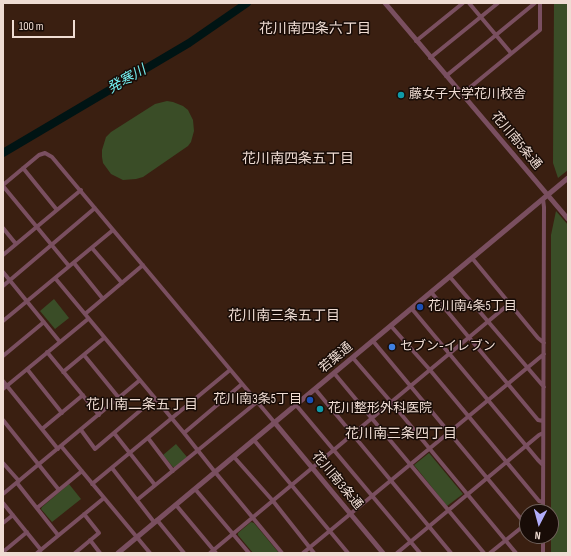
<!DOCTYPE html>
<meta charset="utf-8">
<style>
body{margin:0}
#map{position:relative;width:571px;height:556px;overflow:hidden;background:#3a1f11;font-family:"Sofia Sans Condensed",sans-serif}
canvas{display:block}
.frame{position:absolute;inset:0;border:4px solid #efdcd3;pointer-events:none}
.north{position:absolute;left:519px;top:504px;width:40px;height:40px;box-sizing:border-box;background:#180c07;border:1px solid #6e5f59;border-radius:50%;rotate:186deg;font-size:11px;font-weight:700;line-height:16px;text-align:center;color:#efdcd3}
.north::after{content:'';display:block;margin:auto;width:14px;height:18px;background:#b1adfa;clip-path:polygon(50% 0,100% 100%,50% 72%,0 100%)}
.scale{position:absolute;left:12px;top:20px;width:63px;height:18px;box-sizing:border-box;border:2px solid #efdcd3;border-top:0;padding-left:5px;font-size:12px;line-height:14px;white-space:nowrap;color:#efdcd3;-webkit-text-stroke:3px #180c07;paint-order:stroke}
</style>
<div id="map">
<canvas width="571" height="556"></canvas>
<div class="frame"></div>
<div class="north">N</div>
<div class="scale">100 m</div>
</div>
<script>
const c = document.querySelector('canvas').getContext('2d');
c.lineJoin = 'round';
function paint(path, color) { c.fillStyle = color; c.fill(path, 'evenodd'); }
const shape = rows => new Path2D(rows.map(r => 'M' + r).join(''));
function strokePath(path, color, width, dash) { c.strokeStyle = color; c.lineWidth = width; c.lineCap = dash ? 'butt' : 'round'; c.setLineDash(dash || []); c.stroke(path); }
function write(font, color, halo, rows, align = 'center') {
  c.font = font + ' "Sofia Sans Condensed","Noto Sans JP",sans-serif'; c.lineWidth = 3; c.setLineDash([]); c.textBaseline = 'middle'; c.strokeStyle = halo; c.fillStyle = color; for (const [text, x, y, turn = 0] of rows) {
    c.save(); c.translate(x, y); c.rotate((+turn || 0) * Math.PI / 180); c.textAlign = isNaN(turn) ? turn : align; if (halo) c.strokeText(text, 0, 0); c.fillText(text, 0, 0); c.restore();
  }
}
paint(shape([
 [554,3,568,3,568,170,558,178,553,163],
 [167,101,173,102,183,106,188,110,193,120,194,131,191,142,188,146,143,177,136,179,123,180,111,174,103,163,102,157,102,150,106,137,111,132,155,104],
 [556,211,568,225,568,553,551,553,551,235],
 [54,299,69,318,55,329,40,311],
 [176,444,187,457,176,467,173,467,163,455],
 [429,453,463,494,447,506,414,465],
 [69,484,81,499,52,522,41,509,42,507],
 [251,522,254,523,279,553,253,553,238,535,238,533]
]), '#3a4d27');
strokePath(shape([
 [3,153,189,43,247,3]
]), '#001414', 8);
strokePath(shape([
 [469,3,511,53],
 [416,41,463,3],
 [430,58,498,3],
 [446,76,535,3],
 [462,94,540,30,540,3],
 [23,168,57,210],
 [3,185,39,155,45,153,52,157,275,423],
 [3,186,69,266],
 [3,228,16,244],
 [92,248,122,283],
 [3,255,81,190],
 [472,258,538,338,544,343],
 [74,263,103,299],
 [3,272,60,342],
 [450,277,544,387],
 [55,278,184,433,215,472,282,553],
 [3,286,95,208],
 [431,292,538,420,543,421],
 [412,309,538,460,543,465],
 [85,314,143,265],
 [3,321,113,230],
 [391,326,430,370,539,501,543,502],
 [373,341,527,526],
 [47,352,99,415],
 [84,355,119,398],
 [3,356,44,322],
 [353,358,391,402,516,553],
 [27,369,62,413],
 [63,372,104,338],
 [334,373,484,553],
 [3,381,58,449],
 [3,389,88,319],
 [315,389,451,553],
 [296,405,420,553],
 [3,420,59,490],
 [42,429,83,395],
 [81,430,95,449,155,398],
 [114,433,155,485],
 [184,433,242,384],
 [148,438,173,471],
 [254,440,348,553],
 [61,446,150,553],
 [234,457,273,501,314,553],
 [3,463,19,481],
 [112,468,154,522],
 [17,483,58,535],
 [92,484,230,370],
 [195,489,249,553],
 [3,494,140,380],
 [137,500,257,402],
 [3,503,41,550],
 [176,505,216,553],
 [37,508,82,471],
 [543,512,544,207,543,199],
 [157,520,184,553],
 [3,523,13,515],
 [535,536,538,540,543,542],
 [90,540,100,553],
 [3,552,27,532],
 [37,553,104,498],
 [75,553,99,533,84,514],
 [210,553,509,304],
 [303,553,544,354],
 [397,553,539,435,543,433],
 [490,553,527,523],
 [543,553,543,536]
]), '#7a4f60', 4);
strokePath(shape([
 [385,3,568,219],
 [275,423,383,553],
 [118,553,568,178]
]), '#7a4f60', 5);
for (const [x, y, r, color] of [
 [401,95,4,"#0f9aa8"],
 [420,307,4,"#1a4fb4"],
 [392,347,4,"#3f7fe0"],
 [310,400,4,"#1a4fb4"],
 [320,409,4,"#0f9aa8"]
]) { const dot = new Path2D(); dot.arc(x, y, r, 0, 2 * Math.PI); c.fillStyle = color; c.fill(dot); strokePath(dot, '#180c07', 1.5); }
write('13px', '#efdcd3', '#180c07', [
 ["藤女子大学花川校舎",409,95],
 ["花川南4条5丁目",428,307],
 ["セブン-イレブン",400,347],
 ["花川南3条5丁目",302,400,"right"],
 ["花川整形外科医院",328,409]
], 'left');
write('13px', '#efdcd3', '#180c07', [
 ["花川南5条通",516,141,50],
 ["若葉通",336,358,-40],
 ["花川南3条通",337,481,50]
]);
write('14px', '#efdcd3', '#180c07', [
 ["花川南四条六丁目",315,29],
 ["花川南四条五丁目",298,159],
 ["花川南三条五丁目",284,316],
 ["花川南二条五丁目",142,405],
 ["花川南三条四丁目",401,434]
]);
write('italic 14px', '#72eced', '#180c07', [
 ["発寒川",127,80,-30]
]);
</script>
